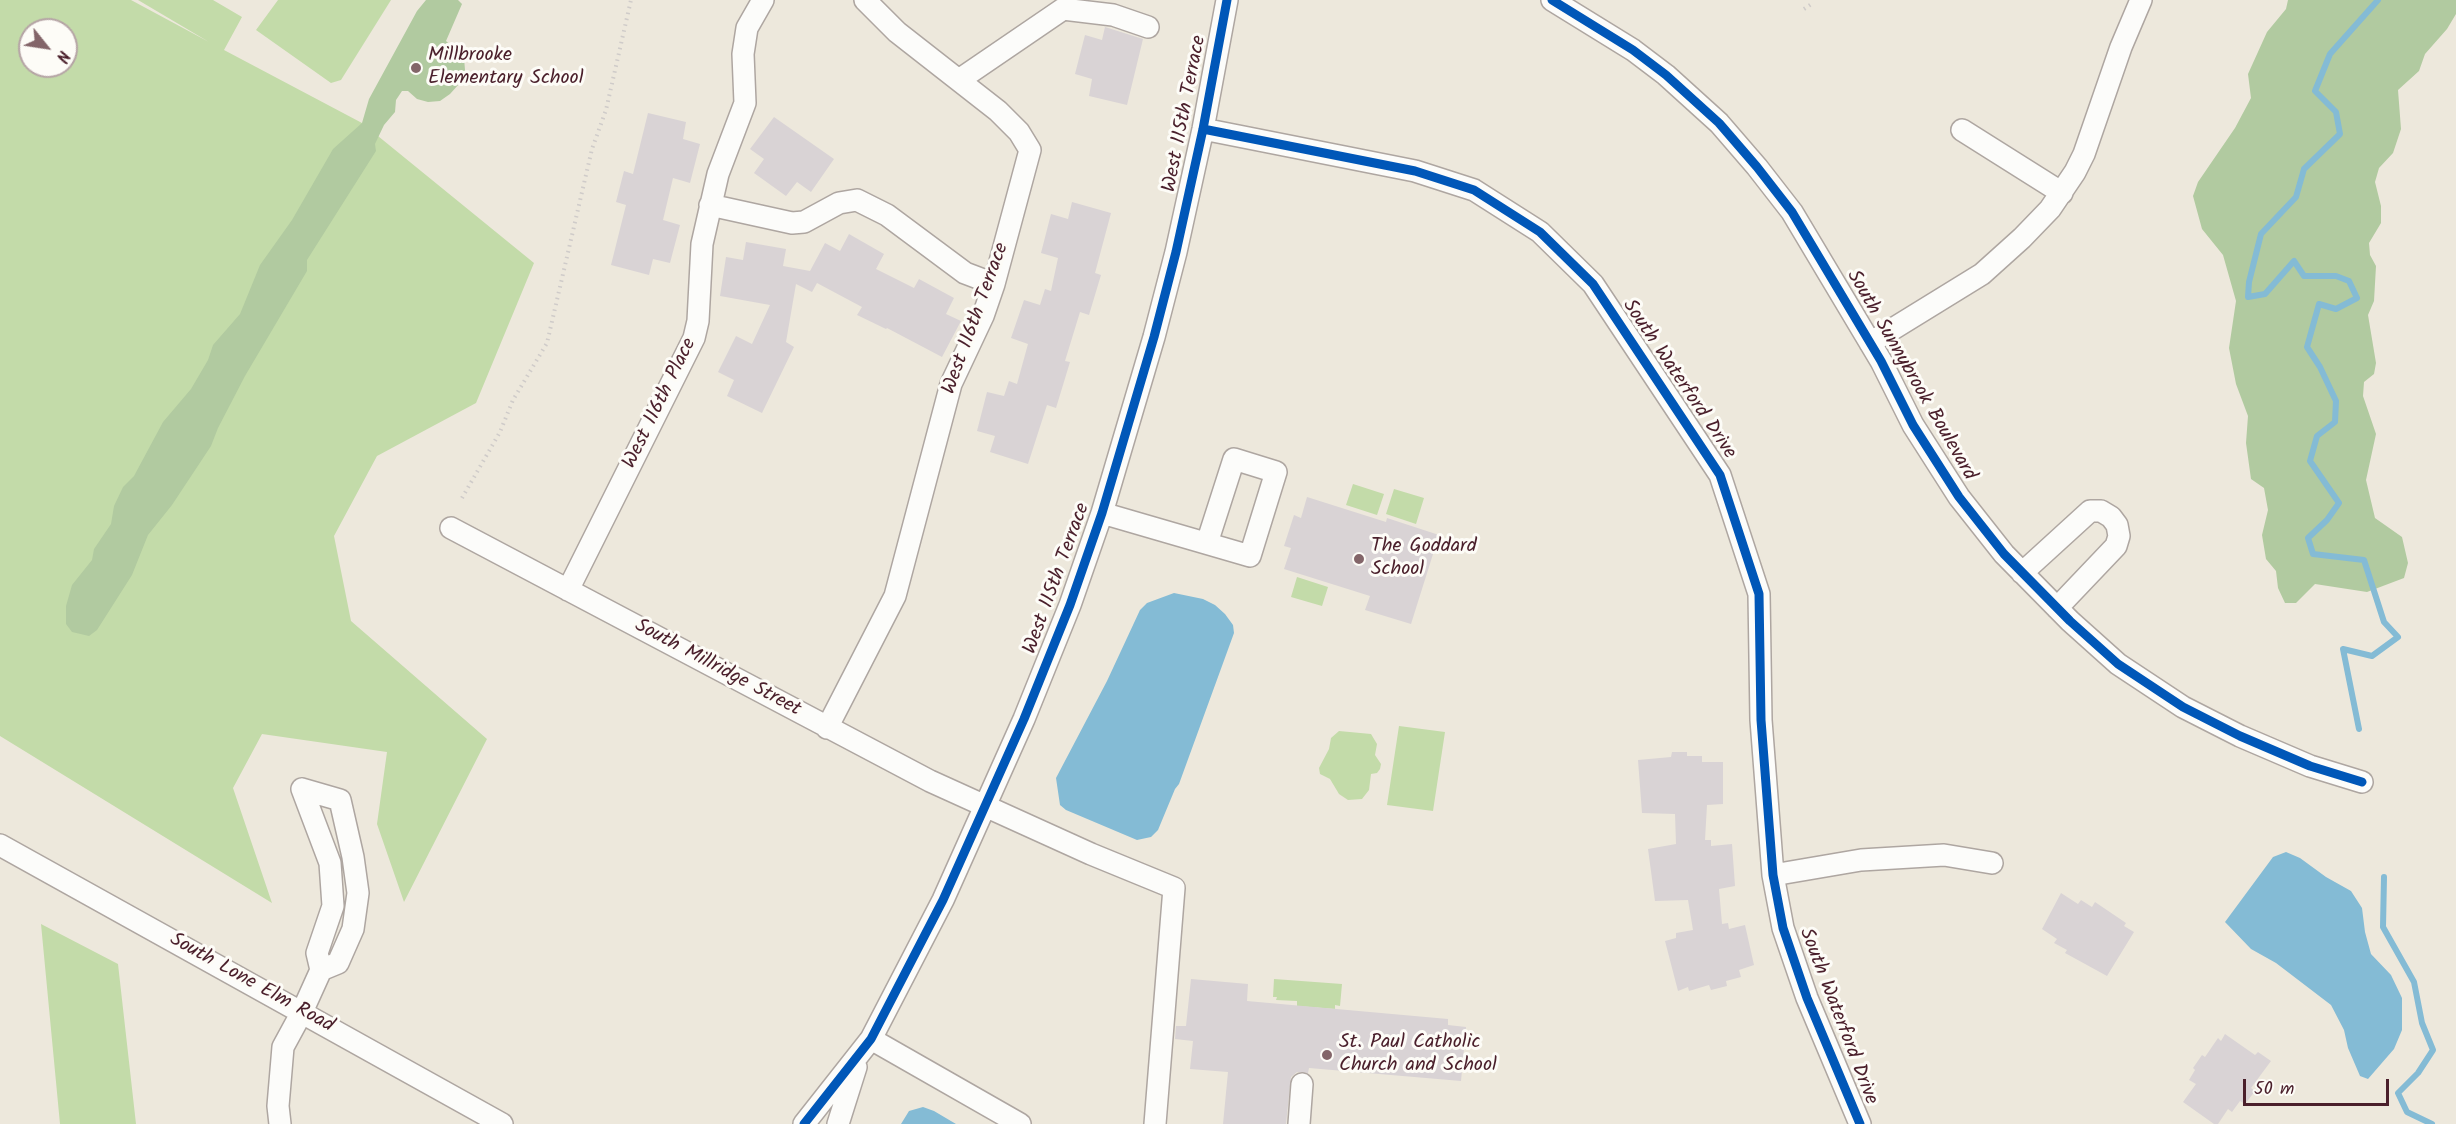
<!DOCTYPE html>
<style>
body{margin:0}
#map{position:relative;width:2456px;height:1124px;overflow:hidden;background:#ede8dc;font-family:Kalam,sans-serif}
canvas{display:block}
.north{position:absolute;left:18px;top:18px;width:60px;height:60px;box-sizing:border-box;background:#fdfcf7;border:2px solid #b5a4a5;border-radius:50%;rotate:120deg;font-size:16px;font-weight:700;line-height:24px;text-align:center;color:#4a1f2b}
.north::after{content:'';display:block;margin:auto;width:21px;height:27px;background:#836569;clip-path:polygon(50% 0,100% 100%,50% 72%,0 100%)}
.scale{position:absolute;left:2243px;top:1079px;width:146px;height:27px;box-sizing:border-box;border:3px solid #4a1f2b;border-top:0;padding-left:8px;font-size:18px;line-height:21px;white-space:nowrap;color:#4a1f2b;-webkit-text-stroke:4px #fdfcf7;paint-order:stroke}
</style>
<div id="map">
<canvas width="2456" height="1124"></canvas>
<div class="north">N</div>
<div class="scale">50 m</div>
</div>
<script>
const c = document.querySelector('canvas').getContext('2d');
c.lineJoin = 'round';
function paint(path, color) { c.fillStyle = color; c.fill(path, 'evenodd'); }
const shape = rows => new Path2D(rows.map(r => 'M' + r).join(''));
function strokePath(path, color, width, dash) { c.strokeStyle = color; c.lineWidth = width; c.lineCap = dash ? 'butt' : 'round'; c.setLineDash(dash || []); c.stroke(path); }
function write(font, color, halo, rows, align = 'center') {
  c.font = font + ' Kalam,sans-serif'; c.lineWidth = 6; c.setLineDash([]); c.textBaseline = 'middle'; c.strokeStyle = halo; c.fillStyle = color; for (const [text, x, y, turn = 0] of rows) {
    c.save(); c.translate(x, y); c.rotate((+turn || 0) * Math.PI / 180); c.textAlign = isNaN(turn) ? turn : align; if (halo) c.strokeText(text, 0, 0); c.fillText(text, 0, 0); c.restore();
  }
}
paint(shape([
 [0,0,131,0,209,42,138,0,213,0,242,17,224,50,362,123,534,263,476,403,377,456,334,536,351,621,487,739,404,902,377,824,387,752,262,734,233,788,272,903,0,736],
 [30,30,66,30,66,66,30,66],
 [278,0,391,0,341,80,331,83,256,30],
 [1353,484,1384,494,1377,515,1346,505],
 [1394,489,1424,498,1416,524,1386,514],
 [1297,577,1328,587,1322,606,1291,597],
 [1399,726,1445,732,1433,811,1387,805],
 [1339,731,1371,734,1377,744,1375,755,1381,764,1380,769,1377,773,1371,774,1369,790,1362,799,1348,800,1339,794,1330,779,1320,774,1319,768,1329,749,1331,738],
 [41,924,118,964,136,1124,60,1124],
 [1274,979,1342,984,1340,1006,1335,1005,1335,1009,1297,1006,1297,1001,1276,1000,1277,997,1273,997]
]), '#c3dba9');
paint(shape([
 [426,0,458,0,462,4,446,41,464,58,465,70,459,84,450,94,440,101,428,102,417,99,408,91,402,91,396,100,395,112,384,125,375,144,376,151,307,260,307,271,245,376,218,428,211,446,172,505,148,535,132,575,97,630,89,636,72,632,66,624,66,606,72,585,92,560,94,549,111,524,114,506,123,487,134,476,163,422,191,389,208,360,213,345,240,314,260,265,292,220,333,149,362,123,369,99,417,11],
 [2288,0,2456,0,2456,14,2447,29,2425,54,2419,71,2398,90,2401,129,2393,153,2379,168,2375,182,2381,206,2381,223,2369,243,2370,255,2376,266,2374,301,2368,315,2376,363,2374,374,2364,382,2363,396,2376,434,2366,480,2375,518,2402,537,2408,563,2404,578,2367,592,2315,584,2296,603,2285,603,2278,588,2276,571,2266,559,2262,535,2268,510,2264,488,2251,479,2246,443,2248,416,2236,384,2229,348,2236,301,2223,255,2202,229,2193,196,2198,182,2235,128,2251,98,2248,74,2267,32,2286,9]
]), '#b1caa0');
paint(shape([
 [1174,593,1203,599,1215,605,1225,614,1233,625,1234,633,1179,784,1175,789,1158,830,1151,837,1137,840,1066,810,1060,805,1056,778,1107,681,1140,610,1147,603],
 [2286,852,2300,858,2326,877,2351,891,2362,908,2365,932,2371,954,2391,975,2402,998,2402,1030,2394,1049,2368,1079,2360,1076,2348,1048,2344,1030,2331,1005,2276,963,2251,949,2225,922,2273,857],
 [923,1107,934,1111,956,1124,901,1124,909,1111]
]), '#84bbd5');
strokePath(shape([
 [2359,729,2343,649,2372,656,2398,637,2384,622,2364,560,2313,554,2308,538,2327,520,2339,503,2310,461,2317,436,2335,422,2336,401,2320,367,2307,347,2319,304,2336,309,2357,298,2349,281,2336,276,2304,276,2294,261,2265,294,2248,297,2249,282,2261,234,2296,197,2304,169,2340,134,2336,112,2315,91,2330,54,2378,0],
 [2384,877,2383,927,2414,982,2422,1023,2433,1050,2418,1073,2398,1093,2407,1112,2432,1124]
]), '#84bbd5', 6);
paint(shape([
 [1105,27,1143,39,1127,105,1089,96,1092,79,1075,74,1085,35,1102,40],
 [648,113,686,122,683,139,700,144,690,183,673,178,663,220,680,225,670,263,653,259,649,275,611,265,626,205,616,202,624,171,633,174],
 [774,117,834,159,811,192,797,182,786,196,754,173,764,159,750,149],
 [1072,202,1111,213,1095,273,1101,275,1089,315,1080,312,1065,361,1070,362,1056,408,1047,405,1028,464,990,452,995,436,977,431,987,392,1004,396,1009,381,1017,384,1028,344,1011,338,1024,300,1040,305,1045,289,1051,291,1058,258,1041,253,1051,214,1068,219],
 [849,234,884,254,876,269,914,288,919,279,954,298,946,314,961,321,942,357,887,328,886,329,857,315,862,307,817,283,812,292,796,284,786,342,794,347,762,413,727,396,734,380,718,372,736,336,752,344,770,305,720,296,726,257,743,260,746,242,786,249,783,266,810,271,825,243,840,251],
 [1307,497,1386,522,1387,518,1439,535,1411,624,1365,610,1370,596,1284,569,1291,548,1284,546,1294,515,1301,518],
 [1672,752,1687,752,1687,756,1702,756,1702,762,1723,762,1723,804,1707,805,1705,840,1711,840,1711,846,1732,844,1735,886,1719,889,1722,924,1728,923,1729,929,1745,925,1754,965,1739,970,1741,977,1726,981,1727,986,1711,990,1709,985,1689,991,1688,987,1678,991,1665,941,1676,938,1676,933,1693,930,1688,900,1655,901,1648,849,1676,844,1675,814,1642,813,1638,760,1671,757],
 [2061,893,2078,904,2081,900,2092,907,2095,902,2126,923,2124,926,2134,932,2107,976,2065,953,2067,950,2054,943,2057,939,2042,929],
 [1191,979,1248,984,1247,1001,1448,1019,1448,1025,1466,1027,1461,1081,1309,1068,1308,1073,1297,1072,1291,1077,1286,1124,1223,1124,1228,1072,1190,1069,1193,1041,1175,1039,1176,1026,1186,1026],
 [2225,1034,2255,1055,2258,1052,2271,1061,2251,1088,2255,1091,2245,1104,2240,1101,2232,1112,2228,1109,2218,1124,2214,1124,2183,1102,2196,1084,2189,1080,2195,1070,2193,1068,2202,1055,2205,1057,2218,1038,2221,1041]
]), '#d9d3d5');
const minor = shape([
 [1552,0,1633,50,1666,75,1719,123,1757,167,1792,212,1881,361,1913,425,1959,497,2004,554,2070,621,2118,664,2183,707,2240,736,2310,766,2362,782],
 [959,80,1063,9,1113,15,1148,27],
 [1203,129,1415,171,1474,190,1540,232,1593,284,1720,475,1759,594,1761,720,1773,875,1783,928,1807,998,1860,1124],
 [1962,130,2062,193],
 [710,205,792,223,804,222,839,203,857,200,887,215,965,273,994,284],
 [1870,343,1982,274,2022,238,2050,209,2075,172,2084,154,2121,47,2141,0],
 [1102,513,1250,556,1276,472,1234,459,1207,543],
 [451,528,930,781,1091,854,1174,888,1155,1124],
 [2022,573,2090,511,2101,511,2111,517,2117,525,2119,536,2116,546,2057,608],
 [568,590,694,338,698,321,702,244,718,174,745,103,743,54,747,28,763,0],
 [827,728,895,596,951,384,983,316,994,284,1030,150,1019,132,998,111,897,32,865,0],
 [302,789,340,800,353,857,358,893,353,929,338,963,321,970],
 [0,845,502,1124],
 [1773,875,1861,860,1944,855,1992,863],
 [871,1039,1020,1124],
 [280,1124,278,1106,283,1047,302,1012,321,970,317,953,333,906,330,863,302,789],
 [804,1124,871,1039,943,900,1024,719,1070,605,1102,513,1154,337,1176,252,1203,129,1227,0],
 [838,1124,856,1067],
 [1299,1124,1302,1084]
]);
strokePath(minor, '#aea6a1', 24);
strokePath(shape([
 [1804,9,1813,3],
 [462,498,500,432,513,400,547,343,592,149,606,110,631,0]
]), '#cfcbc9', 4, [1.5, 4.5]);
strokePath(minor, '#fcfcfa', 21);
strokePath(shape([
 [1552,0,1633,50,1666,75,1719,123,1757,167,1792,212,1881,361,1913,425,1959,497,2004,554,2070,621,2118,664,2183,707,2240,736,2310,766,2362,782],
 [1203,129,1415,171,1474,190,1540,232,1593,284,1720,475,1759,594,1761,720,1773,875,1783,928,1807,998,1860,1124],
 [804,1124,871,1039,943,900,1024,719,1070,605,1102,513,1154,337,1176,252,1203,129,1227,0]
]), '#0057b8', 9);
for (const [x, y, r, color] of [
 [416,68,6,"#836569"],
 [1359,559,6,"#836569"],
 [1327,1055,6,"#836569"]
]) { const dot = new Path2D(); dot.arc(x, y, r, 0, 2 * Math.PI); c.fillStyle = color; c.fill(dot); strokePath(dot, '#fdfcf7', 2); }
write('20px', '#4a1f2b', '#fdfcf7', [
 ["Millbrooke",428,57],
 ["Elementary School",428,80],
 ["The Goddard",1371,548],
 ["School",1371,571],
 ["St. Paul Catholic",1339,1044],
 ["Church and School",1339,1067]
], 'left');
write('20px', '#4a1f2b', '#fdfcf7', [
 ["West 115th Terrace",1186,114,-79],
 ["West 116th Terrace",977,319,-70],
 ["South Sunnybrook Boulevard",1910,376,60],
 ["South Waterford Drive",1678,380,56],
 ["West 116th Place",661,404,-64],
 ["West 115th Terrace",1058,579,-70],
 ["South Millridge Street",717,669,28],
 ["South Lone Elm Road",251,984,29],
 ["South Waterford Drive",1837,1017,69]
]);
</script>
